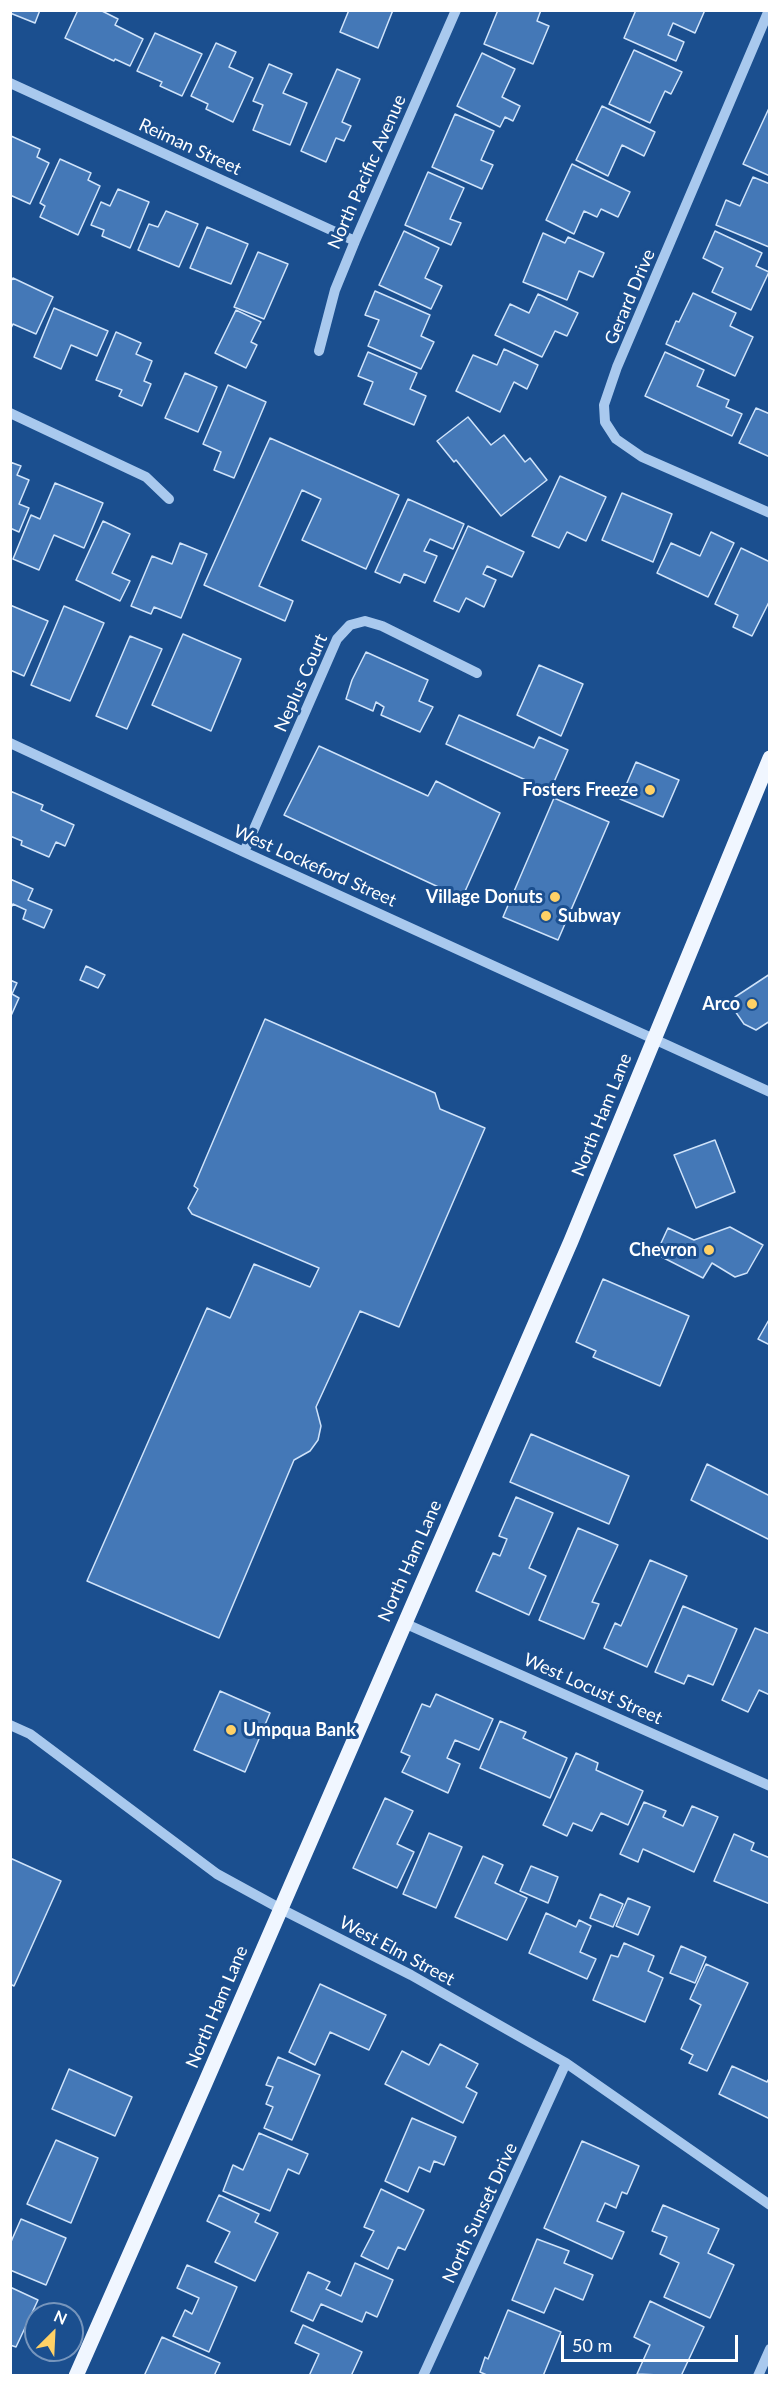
<!DOCTYPE html>
<style>
body{margin:0}
#map{position:relative;width:780px;height:2386px;overflow:hidden;background:#1b4f8f;font-family:Lato,sans-serif}
canvas{display:block}
.frame{position:absolute;inset:0;border:12px solid #fff;pointer-events:none}
.north{position:absolute;left:24px;top:2302px;width:60px;height:60px;box-sizing:border-box;background:#1b4f8f;border:2px solid #7695bc;border-radius:50%;rotate:24deg;font-size:16px;font-weight:700;line-height:24px;text-align:center;color:#fff}
.north::after{content:'';display:block;margin:auto;width:21px;height:27px;background:#ffd166;clip-path:polygon(50% 0,100% 100%,50% 72%,0 100%)}
.scale{position:absolute;left:561px;top:2335px;width:177px;height:27px;box-sizing:border-box;border:3px solid #fff;border-top:0;padding-left:8px;font-size:18px;line-height:21px;white-space:nowrap;color:#fff;-webkit-text-stroke:4px #1b4f8f;paint-order:stroke}
</style>
<div id="map">
<canvas width="780" height="2386"></canvas>
<div class="frame"></div>
<div class="north">N</div>
<div class="scale">50 m</div>
</div>
<script>
const c = document.querySelector('canvas').getContext('2d');
c.lineJoin = 'round';
function paint(path, color) { c.fillStyle = color; c.fill(path, 'evenodd'); }
const shape = rows => new Path2D(rows.map(r => 'M' + r).join(''));
function strokePath(path, color, width, dash) { c.strokeStyle = color; c.lineWidth = width; c.lineCap = dash ? 'butt' : 'round'; c.setLineDash(dash || []); c.stroke(path); }
function write(font, color, halo, rows, align = 'center') {
  c.font = font + ' Lato,sans-serif'; c.lineWidth = 6; c.setLineDash([]); c.textBaseline = 'middle'; c.strokeStyle = halo; c.fillStyle = color; for (const [text, x, y, turn = 0] of rows) {
    c.save(); c.translate(x, y); c.rotate((+turn || 0) * Math.PI / 180); c.textAlign = isNaN(turn) ? turn : align; if (halo) c.strokeText(text, 0, 0); c.fillText(text, 0, 0); c.restore();
  }
}
const building = shape([
 [10,10,40,10,35,23,10,13,10,10],
 [78,10,100,10,118,19,115,25,143,39,130,66,115,59,114,61,65,38,78,10],
 [349,10,393,10,378,48,340,32,349,10],
 [498,10,541,10,537,21,549,26,533,64,484,44,498,10],
 [636,10,705,10,695,33,673,23,668,35,684,42,676,61,624,38,636,10],
 [155,33,202,54,182,96,160,86,162,82,137,71,155,33],
 [216,43,236,52,229,67,253,78,233,122,206,109,208,104,191,96,216,43],
 [634,50,682,72,671,94,665,91,650,123,609,104,634,50],
 [482,53,515,69,502,97,520,106,513,121,505,117,500,127,457,106,482,53],
 [269,64,292,74,283,93,307,103,290,145,253,130,263,105,253,101,269,64],
 [337,69,360,79,342,122,351,126,344,141,336,138,326,162,301,151,337,69],
 [602,106,655,132,644,156,622,145,608,176,576,160,602,106],
 [770,106,770,176,743,164,770,106],
 [455,114,494,131,481,160,493,165,482,189,432,167,455,114],
 [11,136,40,149,37,157,49,163,30,204,10,195,11,136],
 [60,159,91,173,88,180,100,186,78,235,40,217,45,206,40,203,60,159],
 [572,164,630,192,618,217,601,209,597,217,584,211,574,234,546,220,572,164],
 [428,172,464,188,450,219,461,223,451,245,405,225,428,172],
 [753,177,770,184,769,247,716,225,726,200,740,206,753,177],
 [118,189,149,202,130,248,102,236,104,230,91,225,101,202,110,206,118,189],
 [166,211,198,224,179,267,138,250,149,224,158,227,166,211],
 [207,227,248,244,231,284,190,268,207,227],
 [404,231,439,248,425,278,442,286,431,309,379,285,404,231],
 [715,231,762,253,756,266,769,272,751,310,712,292,723,268,703,258,715,231],
 [543,233,565,243,568,237,604,253,593,277,579,271,567,300,523,282,543,233],
 [258,252,288,264,264,319,234,307,258,252],
 [13,278,53,297,36,334,13,324,10,330,10,282,13,278],
 [375,291,430,315,421,336,434,342,421,369,368,346,379,320,365,315,375,291],
 [693,293,736,313,730,326,753,337,735,376,666,344,676,321,679,322,693,293],
 [538,294,578,313,567,336,555,331,542,357,495,335,510,304,529,313,538,294],
 [54,308,108,331,97,356,71,345,61,369,34,357,54,308],
 [236,310,261,322,251,342,257,345,246,368,215,353,236,310],
 [116,332,141,343,136,354,152,361,144,381,151,384,142,406,119,396,122,390,96,380,116,332],
 [504,349,538,365,527,389,514,382,500,412,456,391,473,355,497,365,504,349],
 [368,352,417,373,410,389,426,396,414,425,364,404,373,382,358,376,368,352],
 [665,352,704,370,697,386,729,400,726,407,742,414,732,436,645,396,665,352],
 [185,373,217,387,198,432,165,418,185,373],
 [228,385,266,402,234,478,214,470,221,452,203,444,228,385],
 [756,408,770,414,770,457,739,443,756,408],
 [468,417,491,445,504,435,525,462,530,458,547,480,501,516,456,460,454,462,437,441,468,417],
 [270,438,399,495,366,569,302,540,321,499,302,490,259,586,293,601,285,621,204,585,270,438],
 [10,462,21,466,17,475,29,480,19,504,29,508,19,532,10,528,10,462],
 [560,476,606,497,586,541,567,532,559,548,532,536,560,476],
 [55,483,103,503,84,548,54,535,39,570,13,559,31,515,40,519,55,483],
 [622,493,672,514,653,562,602,540,622,493],
 [408,499,464,524,453,549,430,539,424,551,437,556,425,583,404,574,400,583,375,572,408,499],
 [103,521,130,534,112,573,130,581,120,601,76,580,103,521],
 [468,526,524,552,512,577,487,566,483,574,496,580,484,607,466,598,459,612,434,601,468,526],
 [711,532,734,543,708,597,657,573,671,543,700,556,711,532],
 [180,543,207,554,181,618,154,607,151,614,131,606,152,556,172,564,180,543],
 [741,548,770,562,770,600,752,636,733,627,738,615,715,604,741,548],
 [10,605,48,621,24,676,10,670,10,605],
 [64,606,104,623,70,701,31,685,64,606],
 [183,634,241,659,211,731,152,705,183,634],
 [130,636,162,649,127,729,96,716,130,636],
 [366,652,428,680,419,701,433,707,420,732,381,715,384,707,376,702,373,711,346,699,352,680,366,652],
 [539,665,583,684,561,736,517,715,539,665],
 [459,715,534,748,539,737,568,750,550,791,446,744,459,715],
 [319,746,428,796,436,781,500,813,462,898,284,815,319,746],
 [636,762,679,780,663,817,620,799,636,762],
 [10,791,43,805,41,810,74,825,65,846,56,842,49,857,21,845,22,841,10,836,10,791],
 [554,798,609,822,558,940,503,917,554,798],
 [10,879,33,889,28,900,52,910,44,928,23,919,26,910,13,904,10,909,10,879],
 [86,966,105,975,98,988,80,980,86,966],
 [770,974,770,1021,756,1030,744,1024,735,1011,735,997,770,974],
 [10,980,17,983,12,994,19,998,10,1018,10,980],
 [265,1019,435,1093,440,1109,485,1128,399,1327,360,1311,316,1407,321,1426,318,1440,310,1451,294,1460,219,1638,87,1581,207,1308,230,1318,254,1264,310,1287,319,1268,192,1214,188,1208,198,1189,194,1186,265,1019],
 [715,1140,735,1192,696,1208,674,1155,715,1140],
 [730,1227,763,1245,747,1273,735,1277,712,1263,703,1278,656,1254,668,1228,694,1240,730,1227],
 [603,1279,689,1316,660,1386,593,1357,596,1351,576,1342,603,1279],
 [770,1318,770,1345,758,1339,770,1318],
 [531,1434,629,1476,609,1524,510,1482,531,1434],
 [707,1464,770,1496,770,1540,691,1500,707,1464],
 [516,1497,553,1513,529,1568,546,1576,529,1615,476,1591,493,1553,500,1556,507,1539,499,1536,516,1497],
 [578,1528,618,1545,592,1602,599,1604,584,1639,539,1620,578,1528],
 [650,1560,687,1576,647,1667,604,1648,615,1623,621,1626,650,1560],
 [683,1606,737,1629,713,1685,688,1675,684,1684,655,1672,683,1606],
 [755,1628,770,1634,770,1695,759,1690,748,1712,722,1700,755,1628],
 [220,1691,270,1713,245,1772,194,1750,220,1691],
 [436,1694,493,1719,479,1750,455,1740,447,1758,460,1764,448,1793,402,1772,410,1756,401,1752,422,1704,430,1707,436,1694],
 [500,1721,526,1732,523,1738,567,1758,550,1798,480,1768,500,1721],
 [576,1753,598,1763,596,1770,643,1791,628,1825,601,1813,592,1831,573,1823,567,1836,543,1825,576,1753],
 [385,1798,413,1811,397,1844,414,1852,397,1888,353,1868,385,1798],
 [644,1802,666,1811,663,1817,683,1826,692,1806,718,1817,694,1872,643,1849,638,1862,620,1854,644,1802],
 [429,1833,462,1847,436,1908,403,1894,429,1833],
 [734,1834,754,1843,751,1850,770,1858,770,1904,714,1881,734,1834],
 [483,1856,503,1865,495,1883,527,1898,507,1940,455,1917,483,1856],
 [10,1858,61,1881,14,1986,10,1984,10,1858],
 [531,1866,558,1877,548,1903,520,1891,531,1866],
 [600,1894,623,1904,613,1927,590,1918,600,1894],
 [628,1898,650,1907,638,1935,616,1926,628,1898],
 [546,1913,576,1927,579,1920,591,1926,580,1952,596,1959,587,1979,529,1953,546,1913],
 [624,1943,654,1956,648,1971,663,1978,645,2022,593,2000,611,1955,618,1957,624,1943],
 [681,1946,706,1957,695,1983,670,1973,681,1946],
 [706,1964,748,1983,707,2071,689,2063,693,2055,681,2049,701,2005,690,1999,706,1964],
 [320,1984,386,2015,369,2050,330,2032,315,2065,289,2052,320,1984],
 [440,2044,478,2064,466,2087,477,2093,463,2123,385,2084,402,2051,429,2065,440,2044],
 [278,2057,320,2075,292,2140,264,2128,273,2107,266,2104,273,2087,266,2085,278,2057],
 [732,2066,767,2082,770,2077,770,2119,719,2094,732,2066],
 [69,2069,132,2097,115,2136,52,2109,69,2069],
 [412,2118,456,2137,444,2165,434,2161,430,2172,419,2167,408,2192,385,2181,412,2118],
 [259,2133,308,2154,299,2174,288,2169,270,2211,223,2191,233,2165,243,2170,259,2133],
 [56,2140,98,2158,71,2223,27,2204,56,2140],
 [582,2141,639,2166,627,2194,622,2192,616,2208,605,2203,597,2221,624,2232,612,2259,544,2228,582,2141],
 [381,2189,424,2210,405,2250,398,2247,388,2269,361,2256,374,2231,364,2227,381,2189],
 [219,2195,259,2214,255,2222,278,2233,255,2281,215,2262,230,2232,207,2221,219,2195],
 [663,2205,719,2229,708,2253,734,2265,710,2318,664,2297,679,2263,660,2254,667,2237,652,2231,663,2205],
 [21,2219,66,2238,46,2285,10,2270,10,2244,21,2219],
 [537,2239,569,2251,564,2263,593,2275,583,2300,555,2288,544,2313,512,2300,537,2239],
 [355,2263,393,2280,377,2317,366,2312,362,2322,321,2304,313,2321,291,2311,308,2272,330,2282,326,2289,341,2296,355,2263],
 [187,2265,237,2287,209,2352,173,2336,185,2310,192,2314,199,2298,177,2288,187,2265],
 [10,2287,38,2300,16,2347,10,2345,10,2287],
 [650,2301,704,2327,681,2376,637,2374,650,2345,634,2337,650,2301],
 [508,2310,561,2332,543,2376,489,2376,480,2372,485,2357,488,2359,508,2310],
 [303,2325,362,2352,351,2376,309,2376,319,2354,295,2343,303,2325],
 [162,2337,220,2363,214,2376,144,2376,162,2337]
]);
paint(building, '#4478b7');
strokePath(building, '#cfe3fa', 1.5);
strokePath(shape([
 [769,10,617,367,604,405,605,422,616,439,642,457,770,513],
 [10,83,355,241],
 [319,351,335,290,355,241,456,10],
 [10,413,146,477,169,499],
 [10,743,244,852,770,1092],
 [244,852,337,639,350,625,365,621,382,626,477,673],
 [404,1623,770,1786],
 [10,1725,30,1734,217,1874,281,1909,411,1975,566,2063,770,2205],
 [423,2376,566,2063],
 [758,2376,770,2349]
]), '#a9c9ee', 10);
strokePath(shape([
 [76,2376,203,2088,571,1241,770,758]
]), '#f0f6ff', 15);
for (const [x, y, r, color] of [
 [650,790,6,"#ffd166"],
 [555,897,6,"#ffd166"],
 [546,916,6,"#ffd166"],
 [752,1004,6,"#ffd166"],
 [709,1250,6,"#ffd166"],
 [231,1730,6,"#ffd166"]
]) { const dot = new Path2D(); dot.arc(x, y, r, 0, 2 * Math.PI); c.fillStyle = color; c.fill(dot); strokePath(dot, '#1b4f8f', 2); }
write('18px', '#fff', '#1b4f8f', [
 ["Reiman Street",190,147,25],
 ["North Pacific Avenue",367,172,-66],
 ["Gerard Drive",630,297,-67],
 ["Neplus Court",301,683,-66],
 ["West Lockeford Street",315,866,24],
 ["North Ham Lane",602,1115,-68],
 ["North Ham Lane",410,1561,-66],
 ["West Locust Street",593,1689,24],
 ["West Elm Street",397,1951,28],
 ["North Ham Lane",217,2007,-67],
 ["North Sunset Drive",480,2213,-65]
]);
write('bold 18px', '#fff', '#1b4f8f', [
 ["Fosters Freeze",638,790],
 ["Village Donuts",543,897],
 ["Subway",558,916,"left"],
 ["Arco",740,1004],
 ["Chevron",697,1250],
 ["Umpqua Bank",243,1730,"left"]
], 'right');
</script>
